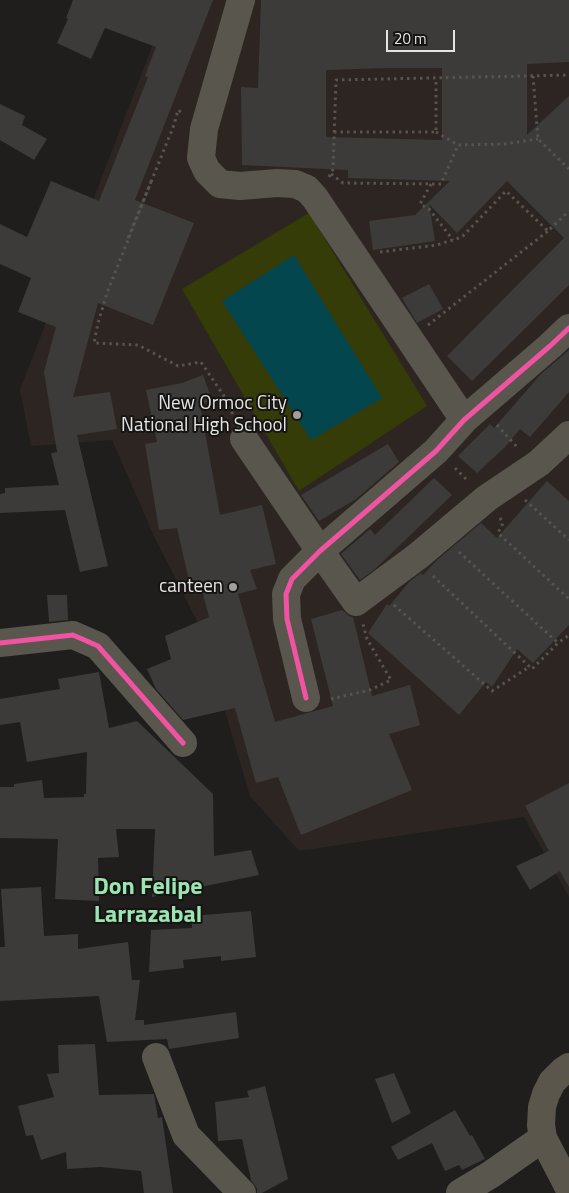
<!DOCTYPE html>
<style>
body{margin:0}
#map{position:relative;width:569px;height:1193px;overflow:hidden;background:#1f1e1d;font-family:"Titillium Web",sans-serif}
canvas{display:block}
.scale{position:absolute;left:386px;top:30px;width:69px;height:22px;box-sizing:border-box;border:2px solid #e5e4e3;border-top:0;padding-left:6px;font-size:15px;line-height:18px;white-space:nowrap;color:#e5e4e3;-webkit-text-stroke:4px #161413;paint-order:stroke}
</style>
<div id="map">
<canvas width="569" height="1193"></canvas>
<div class="scale">20 m</div>
</div>
<script>
const c = document.querySelector('canvas').getContext('2d');
c.lineJoin = 'round';
function paint(path, color) { c.fillStyle = color; c.fill(path, 'evenodd'); }
const shape = rows => new Path2D(rows.map(r => 'M' + r).join(''));
function strokePath(path, color, width, dash) { c.strokeStyle = color; c.lineWidth = width; c.lineCap = dash ? 'butt' : 'round'; c.setLineDash(dash || []); c.stroke(path); }
function write(font, color, halo, rows, align = 'center') {
  c.font = font + ' "Titillium Web",sans-serif'; c.lineWidth = 4; c.setLineDash([]); c.textBaseline = 'middle'; c.strokeStyle = halo; c.fillStyle = color; for (const [text, x, y, turn = 0] of rows) {
    c.save(); c.translate(x, y); c.rotate((+turn || 0) * Math.PI / 180); c.textAlign = isNaN(turn) ? turn : align; if (halo) c.strokeText(text, 0, 0); c.fillText(text, 0, 0); c.restore();
  }
}
paint(shape([
 [170,0,569,0,569,897,524,817,299,851,250,796,200,627,154,536,112,440,31,446,20,390]
]), '#2d2522');
paint(shape([
 [309,213,427,406,299,491,182,289]
]), '#353c07');
paint(shape([
 [294,255,382,398,311,440,222,301]
]), '#03464d');
paint(shape([
 [73,0,213,0,135,200,194,223,153,325,98,303,73,397,110,392,117,429,77,435,108,566,80,572,65,510,0,513,0,494,5,493,5,488,59,485,51,453,57,452,44,372,56,327,18,312,31,278,0,264,0,224,27,237,51,181,99,201,148,77,145,76,156,47,105,28,91,59,57,43,68,19,66,18],
 [261,0,569,0,569,62,527,64,527,135,569,96,569,285,472,381,447,356,564,238,507,181,457,233,429,204,435,241,373,250,369,221,415,215,450,181,348,178,348,170,242,165,241,87,258,88],
 [385,68,442,68,442,140,326,137,326,70],
 [0,104,25,116,22,125,47,139,34,160,0,140],
 [429,284,443,309,417,323,402,298],
 [569,350,569,392,530,437,520,429,505,447,477,473,458,456,490,424,494,428,541,374],
 [203,375,212,400,200,405,220,515,262,505,271,542,276,564,250,570,257,589,238,594,275,722,333,706,311,619,342,610,349,616,353,617,372,696,410,685,420,725,389,734,412,790,301,835,278,777,256,783,235,708,183,720,156,689,147,669,171,659,165,636,209,617,200,582,190,585,177,528,159,530,145,444,157,442,146,390,182,383],
 [388,444,399,462,356,499,319,521,301,495],
 [434,478,452,495,375,569,360,580,341,554,370,529,375,535],
 [547,481,569,501,569,625,533,663,517,649,492,687,486,682,459,715,368,633,387,604,389,606,410,581,421,573,423,575,436,561,481,523,497,538],
 [47,595,67,595,68,620,49,622],
 [99,672,109,728,137,721,213,794,214,856,251,850,259,875,152,897,155,829,116,829,119,857,98,858,99,901,55,899,58,839,0,838,0,787,14,787,14,784,42,780,44,798,84,797,84,794,86,794,87,752,27,762,20,722,0,725,0,699,60,689,58,679],
 [569,783,569,887,560,871,530,890,516,866,549,851,525,806],
 [41,887,44,936,78,934,78,949,128,942,132,980,140,980,135,1020,144,1020,144,1025,236,1012,239,1038,169,1049,167,1039,107,1042,99,996,0,1001,0,947,5,947,1,889],
 [251,911,256,957,221,961,221,956,183,960,184,968,149,972,151,930,192,928,192,916],
 [95,1044,99,1095,154,1094,158,1118,162,1117,173,1193,144,1193,141,1171,101,1167,67,1169,66,1152,41,1160,33,1135,26,1136,18,1106,54,1097,47,1074,59,1073,58,1045],
 [394,1073,411,1113,392,1123,375,1079],
 [265,1086,288,1179,262,1193,257,1193,257,1189,251,1180,242,1139,218,1141,215,1102,249,1097,247,1091],
 [455,1110,470,1136,472,1135,485,1159,462,1170,459,1165,445,1171,432,1143,398,1160,391,1147]
]), '#3c3b3a');
strokePath(shape([
 [533,76,538,139,569,169],
 [334,132,436,132,436,78],
 [436,132,458,145,504,144,538,139],
 [331,174,343,183,441,184,458,145],
 [329,177,333,169,336,80,569,75],
 [151,182,174,125,178,110,184,114],
 [431,184,420,204,429,209,453,240],
 [128,238,151,182,107,293,98,323,94,343,138,345,178,366,201,362,228,402,234,418],
 [380,252,437,245,462,237,506,191,548,231,569,211],
 [428,325,548,231],
 [497,425,518,448],
 [455,468,468,481],
 [525,500,569,540],
 [500,518,503,523,498,533,569,599],
 [459,552,558,643],
 [433,576,532,669,558,643,569,635],
 [394,605,492,691,529,667],
 [331,699,370,690,391,680,367,639,363,624]
]), '#56544e', 3, [2.5, 4]);
strokePath(shape([
 [241,0,204,129,201,158,207,171,220,184,240,186,277,183,295,184,307,189,315,198,464,420],
 [244,439,320,551,356,602,418,556,487,498,539,463,569,435],
 [0,643,73,635,98,646,183,743],
 [306,698,287,619,286,594,292,579,320,551,436,451,464,420,550,346,569,328],
 [156,1057,186,1135,242,1193],
 [460,1193,490,1175,543,1138]
]), '#59564d', 28);
strokePath(shape([
 [569,1067,563,1071,552,1082,546,1094,542,1107,541,1125,543,1138,569,1188]
]), '#5a564c', 28);
strokePath(shape([
 [0,643,73,635,98,646,183,743],
 [306,698,287,619,286,594,292,579,320,551,436,451,464,420,550,346,569,328]
]), '#f153a3', 5);
for (const [x, y, r, color] of [
 [297,415,5,"#a09f9e"],
 [233,587,5,"#a09f9e"]
]) { const dot = new Path2D(); dot.arc(x, y, r, 0, 2 * Math.PI); c.fillStyle = color; c.fill(dot); strokePath(dot, '#161413', 2); }
write('19px', '#e5e4e3', '#161413', [
 ["New Ormoc City",287,404],
 ["National High School",287,426],
 ["canteen",223,587]
], 'right');
write('bold 24px', '#9ce5b3', '#161413', [
 ["Don Felipe",148,888],
 ["Larrazabal",148,916]
]);
</script>
